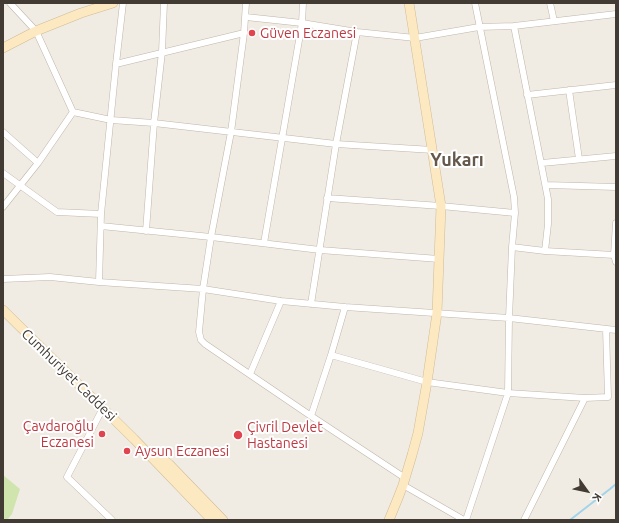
<!DOCTYPE html>
<meta charset="utf-8">
<style>
body{margin:0}
#map{position:relative;width:619px;height:523px;overflow:hidden;background:#f1ece3;font-family:Ubuntu,sans-serif}
canvas{display:block}
.frame{position:absolute;inset:0;border:4px solid #423b34;pointer-events:none}
.north{position:absolute;left:567px;top:471px;width:40px;height:40px;-webkit-text-stroke:3px #fff;paint-order:stroke;rotate:123deg;font-size:11px;font-weight:700;line-height:16px;text-align:center;color:#423b34}
.north::after{content:'';display:block;margin:auto;width:14px;height:18px;background:#423b34;clip-path:polygon(50% 0,100% 100%,50% 72%,0 100%)}
</style>
<div id="map">
<canvas width="619" height="523"></canvas>
<div class="frame"></div>
<div class="north">K</div>
</div>
<script>
const c = document.querySelector('canvas').getContext('2d');
c.lineJoin = 'round';
function paint(path, color) { c.fillStyle = color; c.fill(path, 'evenodd'); }
const shape = rows => new Path2D(rows.map(r => 'M' + r).join(''));
function strokePath(path, color, width, dash) { c.strokeStyle = color; c.lineWidth = width; c.lineCap = dash ? 'butt' : 'round'; c.setLineDash(dash || []); c.stroke(path); }
function write(font, color, halo, rows, align = 'center') {
  c.font = font + ' Ubuntu,sans-serif'; c.lineWidth = 4; c.setLineDash([]); c.textBaseline = 'middle'; c.strokeStyle = halo; c.fillStyle = color; for (const [text, x, y, turn = 0] of rows) {
    c.save(); c.translate(x, y); c.rotate((+turn || 0) * Math.PI / 180); c.textAlign = isNaN(turn) ? turn : align; if (halo) c.strokeText(text, 0, 0); c.fillText(text, 0, 0); c.restore();
  }
}
paint(shape([
 [3,475,20,489,12,514,7,520,3,520]
]), '#d0e4ad');
strokePath(shape([
 [570,520,610,489,616,484]
]), '#a1d3ec', 2);
const street = shape([
 [10,3,36,31,73,112,111,120,154,123,336,144,433,150],
 [246,3,244,33,231,132,211,237,203,289,199,332,201,340,205,344,311,416,405,478],
 [550,3,554,21],
 [246,17,302,23,357,32,415,38,479,27,514,26,616,14],
 [514,26,548,199,548,224,545,251],
 [116,64,244,33],
 [569,90,579,159],
 [527,95,616,85],
 [3,132,38,163],
 [542,163,616,156],
 [3,173,57,212,101,214],
 [546,185,616,187],
 [327,198,441,206,515,213],
 [3,207,38,163,73,112],
 [616,223,614,255,616,262],
 [101,226,211,237,320,250,439,259],
 [146,231,154,123,162,52,164,3],
 [264,243,302,23,303,3],
 [512,247,545,251,614,255],
 [3,279,50,277,99,282,203,289,281,301,345,307,509,318,616,330],
 [99,282,101,214,116,64,123,3],
 [311,304,336,144,357,32],
 [331,355,427,382,508,393,585,398,608,397,606,329],
 [250,374,281,301],
 [103,408,67,477,112,520],
 [311,416,331,355,345,307],
 [403,485,464,520],
 [466,520,508,393,509,318,512,247,515,213,514,197,475,3],
 [524,520,585,398]
]);
const secondary = shape([
 [3,48,36,31,81,13,113,3],
 [3,310,134,439,212,520],
 [155,454,169,464,223,520],
 [389,520,398,498,403,485,412,455,418,433,427,382,437,313,441,206,409,3]
]);
strokePath(street, '#bfb5a9', 7);
strokePath(secondary, '#cfbb95', 10);
strokePath(street, '#fff', 6);
strokePath(secondary, '#fce9c2', 9);
for (const [x, y, r, color] of [
 [252,33,4,"#e0444e"],
 [102,434,4,"#e0444e"],
 [238,435,5,"#e0444e"],
 [127,451,4,"#e0444e"]
]) { const dot = new Path2D(); dot.arc(x, y, r, 0, 2 * Math.PI); c.fillStyle = color; c.fill(dot); strokePath(dot, '#fff', 1.5); }
write('14px', '#be3a42', '#fff', [
 ["Güven Eczanesi",260,33],
 ["Çavdaroğlu",94,426,"right"],
 ["Eczanesi",94,442,"right"],
 ["Çivril Devlet",247,427],
 ["Hastanesi",247,443],
 ["Aysun Eczanesi",135,451]
], 'left');
write('14px', '#423b34', '#fff', [
 ["Cumhuriyet Caddesi",69,375,44]
]);
write('bold 18px', '#65584b', '#fff', [
 ["Yukarı",457,160]
]);
</script>
